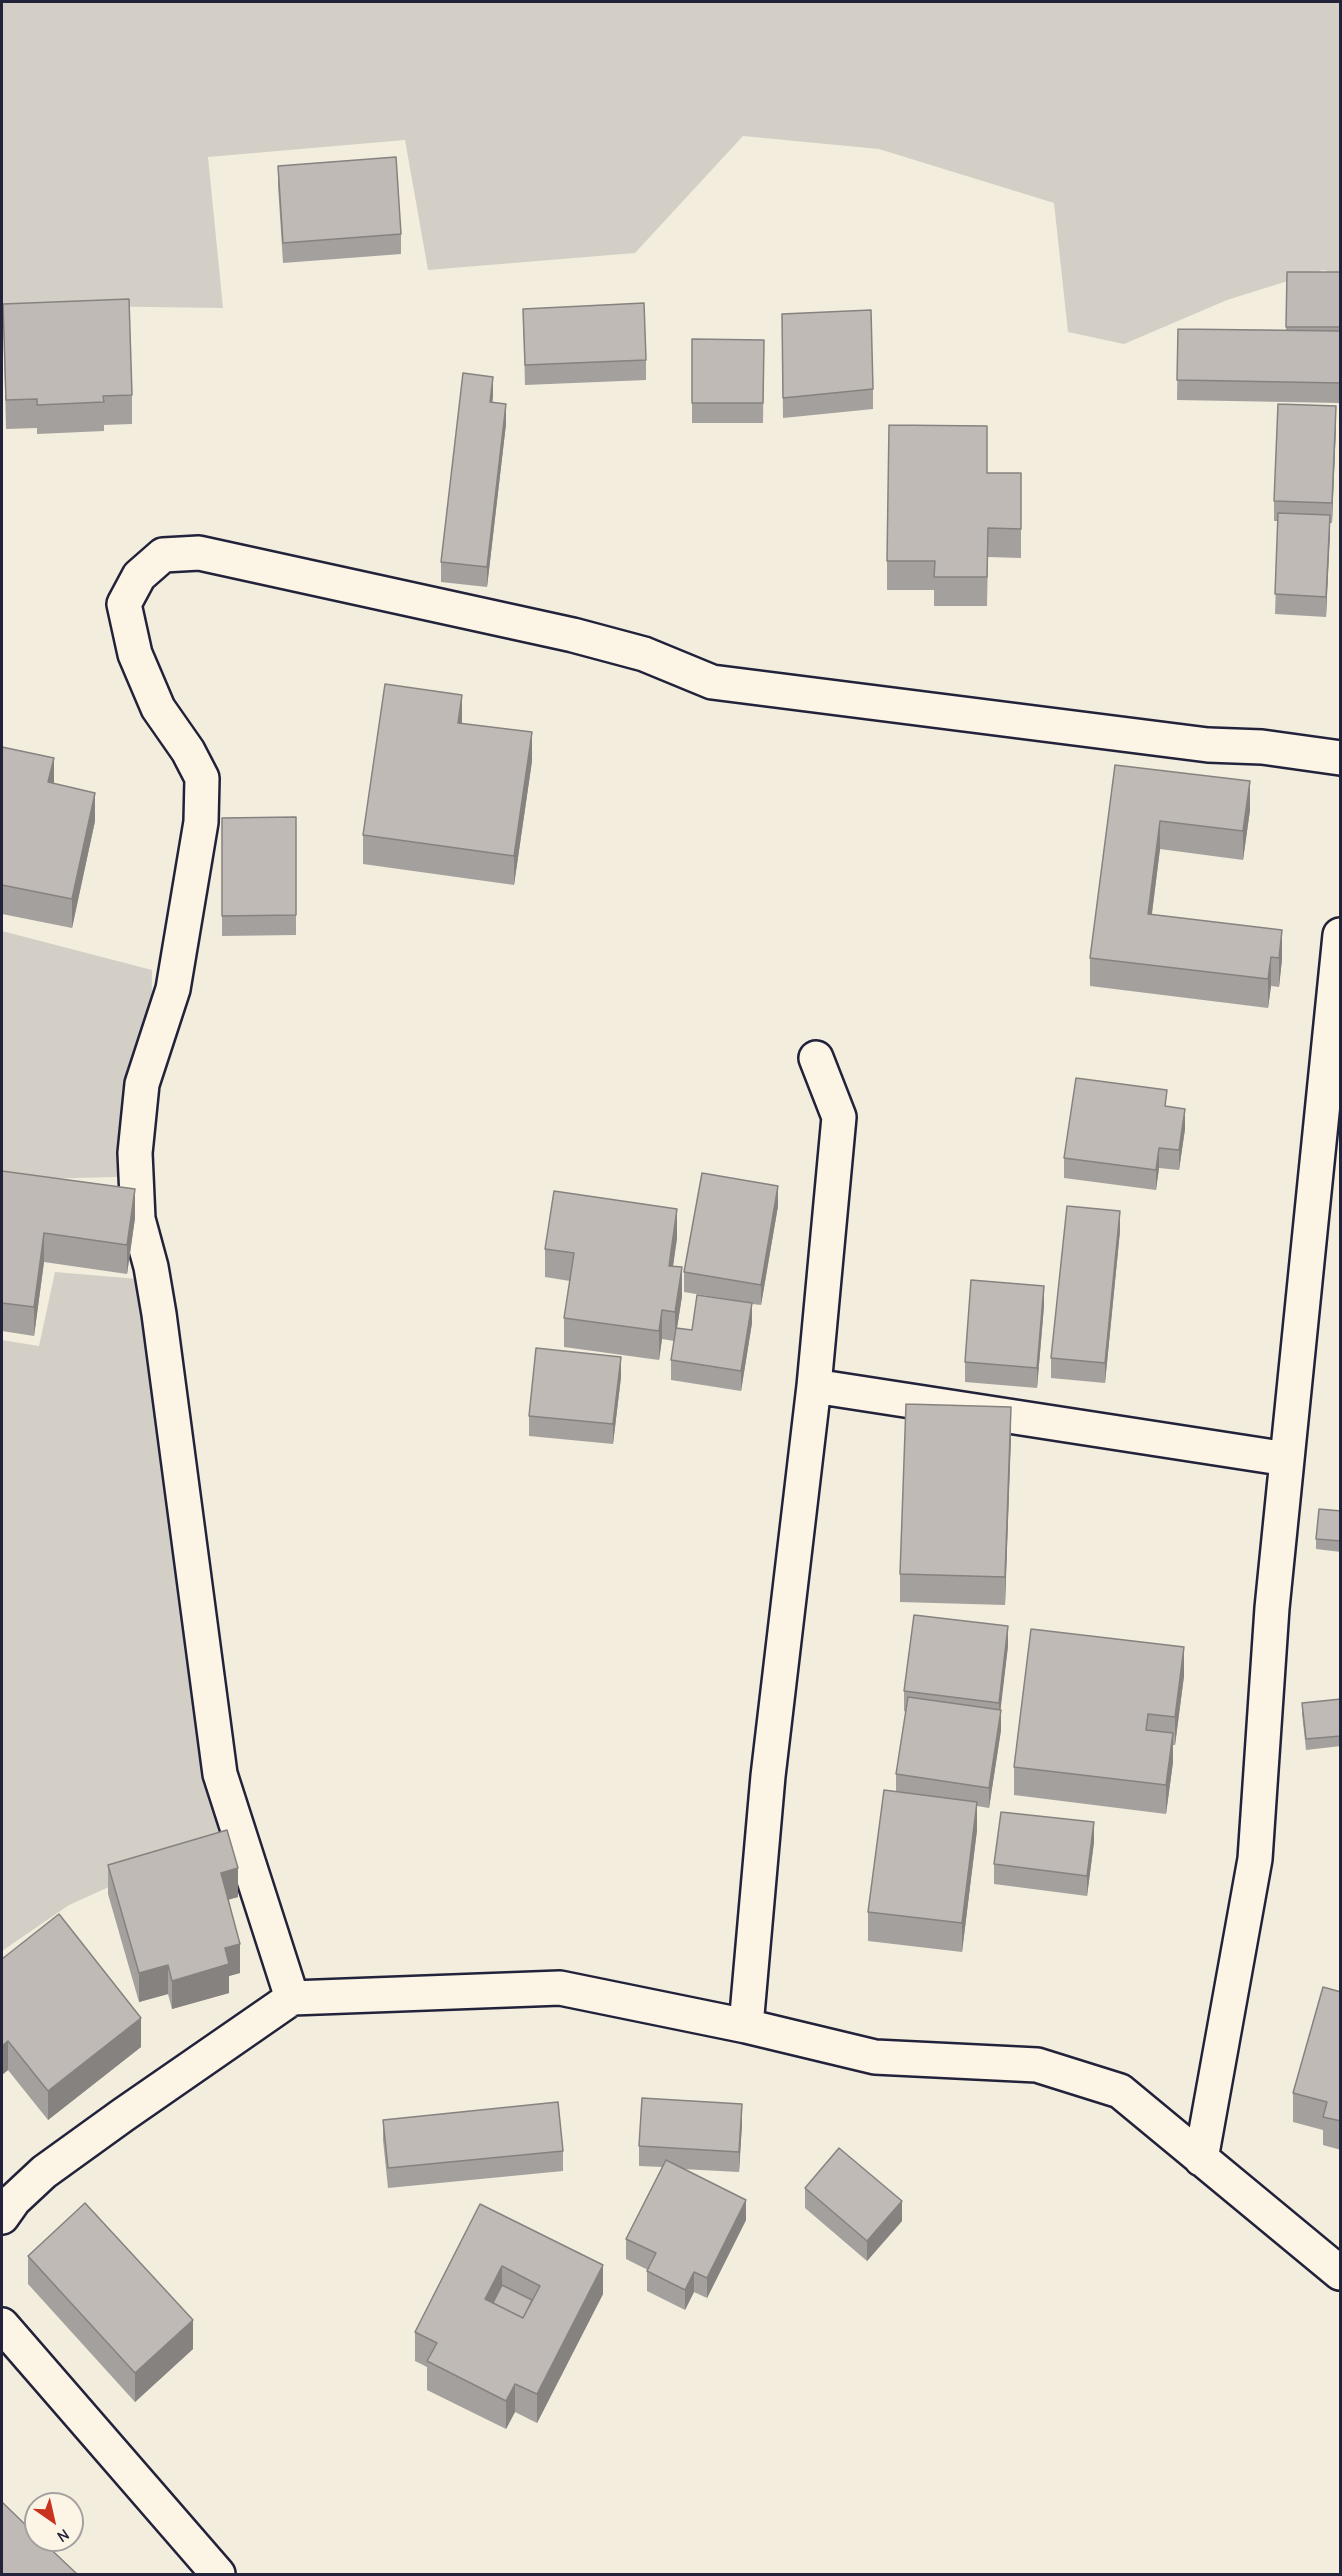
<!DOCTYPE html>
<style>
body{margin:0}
#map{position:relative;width:1342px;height:2576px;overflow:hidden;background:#f3edde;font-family:"Comic Neue",sans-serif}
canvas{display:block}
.frame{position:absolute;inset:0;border:3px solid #22223b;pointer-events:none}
.north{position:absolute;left:24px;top:2492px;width:60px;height:60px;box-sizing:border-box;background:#fcf5e5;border:2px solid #a5a1a1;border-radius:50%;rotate:146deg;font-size:16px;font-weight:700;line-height:24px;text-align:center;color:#22223b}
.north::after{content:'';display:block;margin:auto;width:21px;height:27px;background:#c8321e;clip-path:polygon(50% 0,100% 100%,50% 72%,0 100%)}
</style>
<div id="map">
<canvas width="1342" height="2576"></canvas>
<div class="frame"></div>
<div class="north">N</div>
</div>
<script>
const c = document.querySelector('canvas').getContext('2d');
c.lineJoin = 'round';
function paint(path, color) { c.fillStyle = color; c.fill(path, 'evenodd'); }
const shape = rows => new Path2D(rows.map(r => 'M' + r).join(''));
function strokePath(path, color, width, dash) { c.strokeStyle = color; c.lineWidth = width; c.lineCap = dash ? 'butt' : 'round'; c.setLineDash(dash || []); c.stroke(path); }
paint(shape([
 [2,2,1340,2,1340,274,1323,270,1227,300,1124,344,1068,332,1054,203,879,149,743,136,635,253,428,270,405,140,208,157,223,308,2,305],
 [2,931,152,970,150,1176,2,1180],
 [55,1272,138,1279,151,1319,183,1627,224,1835,69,1905,2,1951,2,1340,39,1346]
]), '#d4cfc6');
const street = shape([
 [814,1386,1287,1459],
 [292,1998,220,1774,159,1314,151,1267,138,1219,135,1153,142,1084,173,989,201,822,202,778,188,751,158,708,135,654,124,604,139,576,163,555,199,553,573,635,644,654,712,682,1208,745,1262,747,1340,758],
 [746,2026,768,1776,814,1386,839,1117,816,1058],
 [1201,2159,1255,1859,1272,1608,1340,935],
 [2,2217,14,2200,44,2172,123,2115,292,1998,560,1988,746,2026,875,2057,1037,2065,1120,2091,1340,2273],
 [2,2325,218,2574]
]);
strokePath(street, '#22223b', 38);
strokePath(street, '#fcf5e5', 33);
paint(shape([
 [278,166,401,234,401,254,283,263,278,186],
 [1287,272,1341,272,1341,403,1177,400,1178,329,1286,330],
 [3,304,132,395,132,424,104,425,104,431,37,434,37,428,6,429],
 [523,309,646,360,646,380,525,385],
 [782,314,873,389,873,409,783,418],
 [692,339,764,340,763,423,692,423],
 [493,397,492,402,506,424,487,587,441,582,441,562],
 [1336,426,1332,523,1330,523,1326,617,1275,614,1278,521,1274,521,1274,501],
 [987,473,1021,473,1021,558,988,557,987,606,934,606,934,590,887,590,887,561],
 [2,747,54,784,95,821,72,928,2,914],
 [532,761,514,885,363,864,363,835],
 [1115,765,1250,810,1243,860,1160,849,1152,914,1282,959,1279,987,1271,986,1268,1008,1090,986,1090,958],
 [296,817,296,935,222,936,222,818],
 [1167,1106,1185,1129,1179,1170,1159,1168,1156,1190,1064,1178,1064,1158],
 [2,1171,135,1218,127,1274,44,1262,34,1336,2,1331],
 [778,1206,761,1305,752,1304,752,1323,741,1391,671,1380,671,1360,674,1341,662,1339,659,1360,564,1347,564,1318,570,1281,545,1277,545,1249,677,1238,673,1266,682,1296,677,1328,692,1330,732,1300,684,1292,684,1272],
 [1120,1231,1105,1383,1051,1378,1051,1358],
 [1044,1306,1037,1388,965,1382,965,1362],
 [621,1377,613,1444,529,1436,529,1416],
 [1011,1436,1005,1605,900,1602,900,1574],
 [1341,1511,1341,1552,1316,1549,1316,1539],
 [1008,1646,1000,1710,1001,1730,989,1808,977,1806,977,1830,962,1952,868,1941,868,1912,896,1792,896,1774,906,1712,904,1711,904,1691],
 [1184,1676,1175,1745,1173,1745,1173,1762,1166,1814,1014,1795,1014,1767],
 [1341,1699,1341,1746,1306,1750,1302,1713,1302,1703],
 [1094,1842,1087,1896,994,1884,994,1864],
 [108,1865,238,1897,228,1899,240,1973,229,1976,229,1993,172,2009,168,1994,139,2002,108,1894],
 [2,1959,141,2047,48,2120,8,2070,2,2075],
 [1341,1992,1341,2150,1323,2145,1323,2130,1293,2122,1293,2093],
 [383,2120,563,2151,563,2171,388,2188,383,2140],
 [742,2124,739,2172,682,2169,746,2220,707,2298,694,2292,685,2310,647,2291,647,2271,648,2270,626,2259,626,2239,662,2167,639,2166,639,2146],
 [805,2188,902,2221,867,2261,805,2208],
 [480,2204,603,2294,537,2423,515,2412,506,2429,427,2390,427,2367,415,2361,415,2332],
 [28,2256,193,2349,135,2402,28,2284]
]), '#a4a09d');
paint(shape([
 [493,377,493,397,490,422,490,402],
 [506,404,506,424,487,587,487,567],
 [1336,406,1336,426,1332,523,1332,503],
 [1330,515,1330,535,1326,617,1326,597],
 [462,695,462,724,458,723],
 [532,732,532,761,514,885,514,856],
 [54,758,54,787,48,782],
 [1250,781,1250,810,1243,860,1243,831],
 [95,793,95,821,72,928,72,899],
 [1160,821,1160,849,1148,943,1148,914],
 [1282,930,1282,959,1279,987,1279,958],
 [1271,957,1271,986,1268,1008,1268,979],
 [1185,1109,1185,1129,1179,1170,1179,1150],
 [1159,1148,1159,1168,1156,1190,1156,1170],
 [778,1186,778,1206,761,1305,761,1285],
 [135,1189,135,1218,127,1274,127,1245],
 [677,1209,677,1238,669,1294,669,1266],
 [1120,1211,1120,1231,1105,1383,1105,1363],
 [44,1233,44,1262,34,1336,34,1307],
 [682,1267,682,1296,675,1341,675,1312],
 [1044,1286,1044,1306,1037,1388,1037,1368],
 [752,1303,752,1323,741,1391,741,1371],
 [662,1310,662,1339,659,1360,659,1331],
 [621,1357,621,1377,613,1444,613,1424],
 [1011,1407,1011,1436,1005,1605,1005,1577],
 [1008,1626,1008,1646,999,1723,999,1703],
 [1184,1647,1184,1676,1175,1745,1175,1717],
 [1001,1710,1001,1730,989,1808,989,1788],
 [1173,1733,1173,1762,1166,1814,1166,1785],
 [977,1802,977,1830,962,1952,962,1923],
 [1094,1822,1094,1842,1087,1896,1087,1876],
 [238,1868,238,1897,221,1902,221,1873],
 [240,1944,240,1973,229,1976,229,1993,172,2009,172,1981,225,1948],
 [168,1965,168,1994,139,2002,139,1973],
 [141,2018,141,2047,48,2120,48,2091],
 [8,2041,8,2070,2,2075,2,2046],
 [742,2104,742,2124,739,2172,739,2152],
 [746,2200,746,2220,707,2298,707,2278],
 [902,2201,902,2221,867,2261,867,2241],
 [603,2265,603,2294,537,2423,537,2394],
 [502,2266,502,2295,489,2319,485,2299],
 [694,2272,694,2292,685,2310,685,2290],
 [193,2320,193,2349,135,2402,135,2373],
 [515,2384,515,2412,506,2429,506,2401]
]), '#86827f');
const building = shape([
 [396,157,401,234,283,243,278,166,396,157],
 [1287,272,1341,272,1341,327,1286,327,1287,272],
 [129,299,132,395,103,396,104,402,37,405,37,399,6,400,3,304,129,299],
 [644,303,646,360,525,365,523,309,644,303],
 [871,310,873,389,783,398,782,314,871,310],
 [1178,329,1341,331,1341,383,1177,380,1178,329],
 [692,339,764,340,763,403,692,403,692,339],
 [463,373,493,377,490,402,506,404,487,567,441,562,463,373],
 [1278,404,1336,406,1332,503,1274,501,1278,404],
 [889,425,987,426,987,473,1021,473,1021,529,988,528,987,577,934,577,935,561,887,561,889,425],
 [1278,513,1330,515,1326,597,1275,594,1278,513],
 [385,684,462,695,458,723,532,732,514,856,363,835,385,684],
 [2,747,54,758,48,782,95,793,72,899,2,885,2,747],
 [1115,765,1250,781,1243,831,1160,821,1148,914,1282,930,1279,958,1271,957,1268,979,1090,958,1115,765],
 [296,817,296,915,222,916,222,818,296,817],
 [1076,1078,1167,1090,1165,1106,1185,1109,1179,1150,1159,1148,1156,1170,1064,1158,1076,1078],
 [2,1171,135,1189,127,1245,44,1233,34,1307,2,1303,2,1171],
 [702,1173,778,1186,761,1285,684,1272,702,1173],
 [554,1191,677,1209,669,1266,682,1267,675,1312,662,1310,659,1331,564,1318,574,1253,545,1249,554,1191],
 [1067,1206,1120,1211,1105,1363,1051,1358,1067,1206],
 [971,1280,1044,1286,1037,1368,965,1362,971,1280],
 [697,1295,752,1303,741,1371,671,1360,676,1328,692,1330,697,1295],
 [536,1348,621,1357,613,1424,529,1416,536,1348],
 [906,1404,1011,1407,1005,1577,900,1574,906,1404],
 [1319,1509,1341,1511,1341,1541,1316,1539,1319,1509],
 [914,1615,1008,1626,999,1703,904,1691,914,1615],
 [1031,1629,1184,1647,1175,1717,1148,1714,1146,1730,1173,1733,1166,1785,1014,1767,1031,1629],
 [908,1697,1001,1710,989,1788,896,1774,908,1697],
 [1341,1699,1341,1736,1306,1739,1302,1703,1341,1699],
 [884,1790,977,1802,962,1923,868,1912,884,1790],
 [1001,1812,1094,1822,1087,1876,994,1864,1001,1812],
 [227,1830,238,1868,221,1873,240,1944,225,1948,229,1964,172,1981,168,1965,139,1973,108,1865,227,1830],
 [59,1914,141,2018,48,2091,8,2041,2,2046,2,1959,59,1914],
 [1323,1987,1341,1992,1341,2121,1323,2117,1327,2102,1293,2093,1323,1987],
 [642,2098,742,2104,739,2152,639,2146,642,2098],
 [558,2102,563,2151,388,2168,383,2120,558,2102],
 [839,2148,902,2201,867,2241,805,2188,839,2148],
 [666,2160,746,2200,707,2278,694,2272,685,2290,647,2271,656,2253,626,2239,666,2160],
 [85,2203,193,2320,135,2373,28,2256,85,2203],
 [480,2204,603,2265,537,2394,515,2384,506,2401,427,2361,437,2343,415,2332,480,2204],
 [502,2266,540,2286,523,2318,485,2299,502,2266],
 [502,2285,532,2300,523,2318,493,2303,502,2285],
 [2,2502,36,2535,36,2540,41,2540,77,2574,2,2574,2,2502]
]);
paint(building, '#bfbab6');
strokePath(building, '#86827f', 1.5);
</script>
